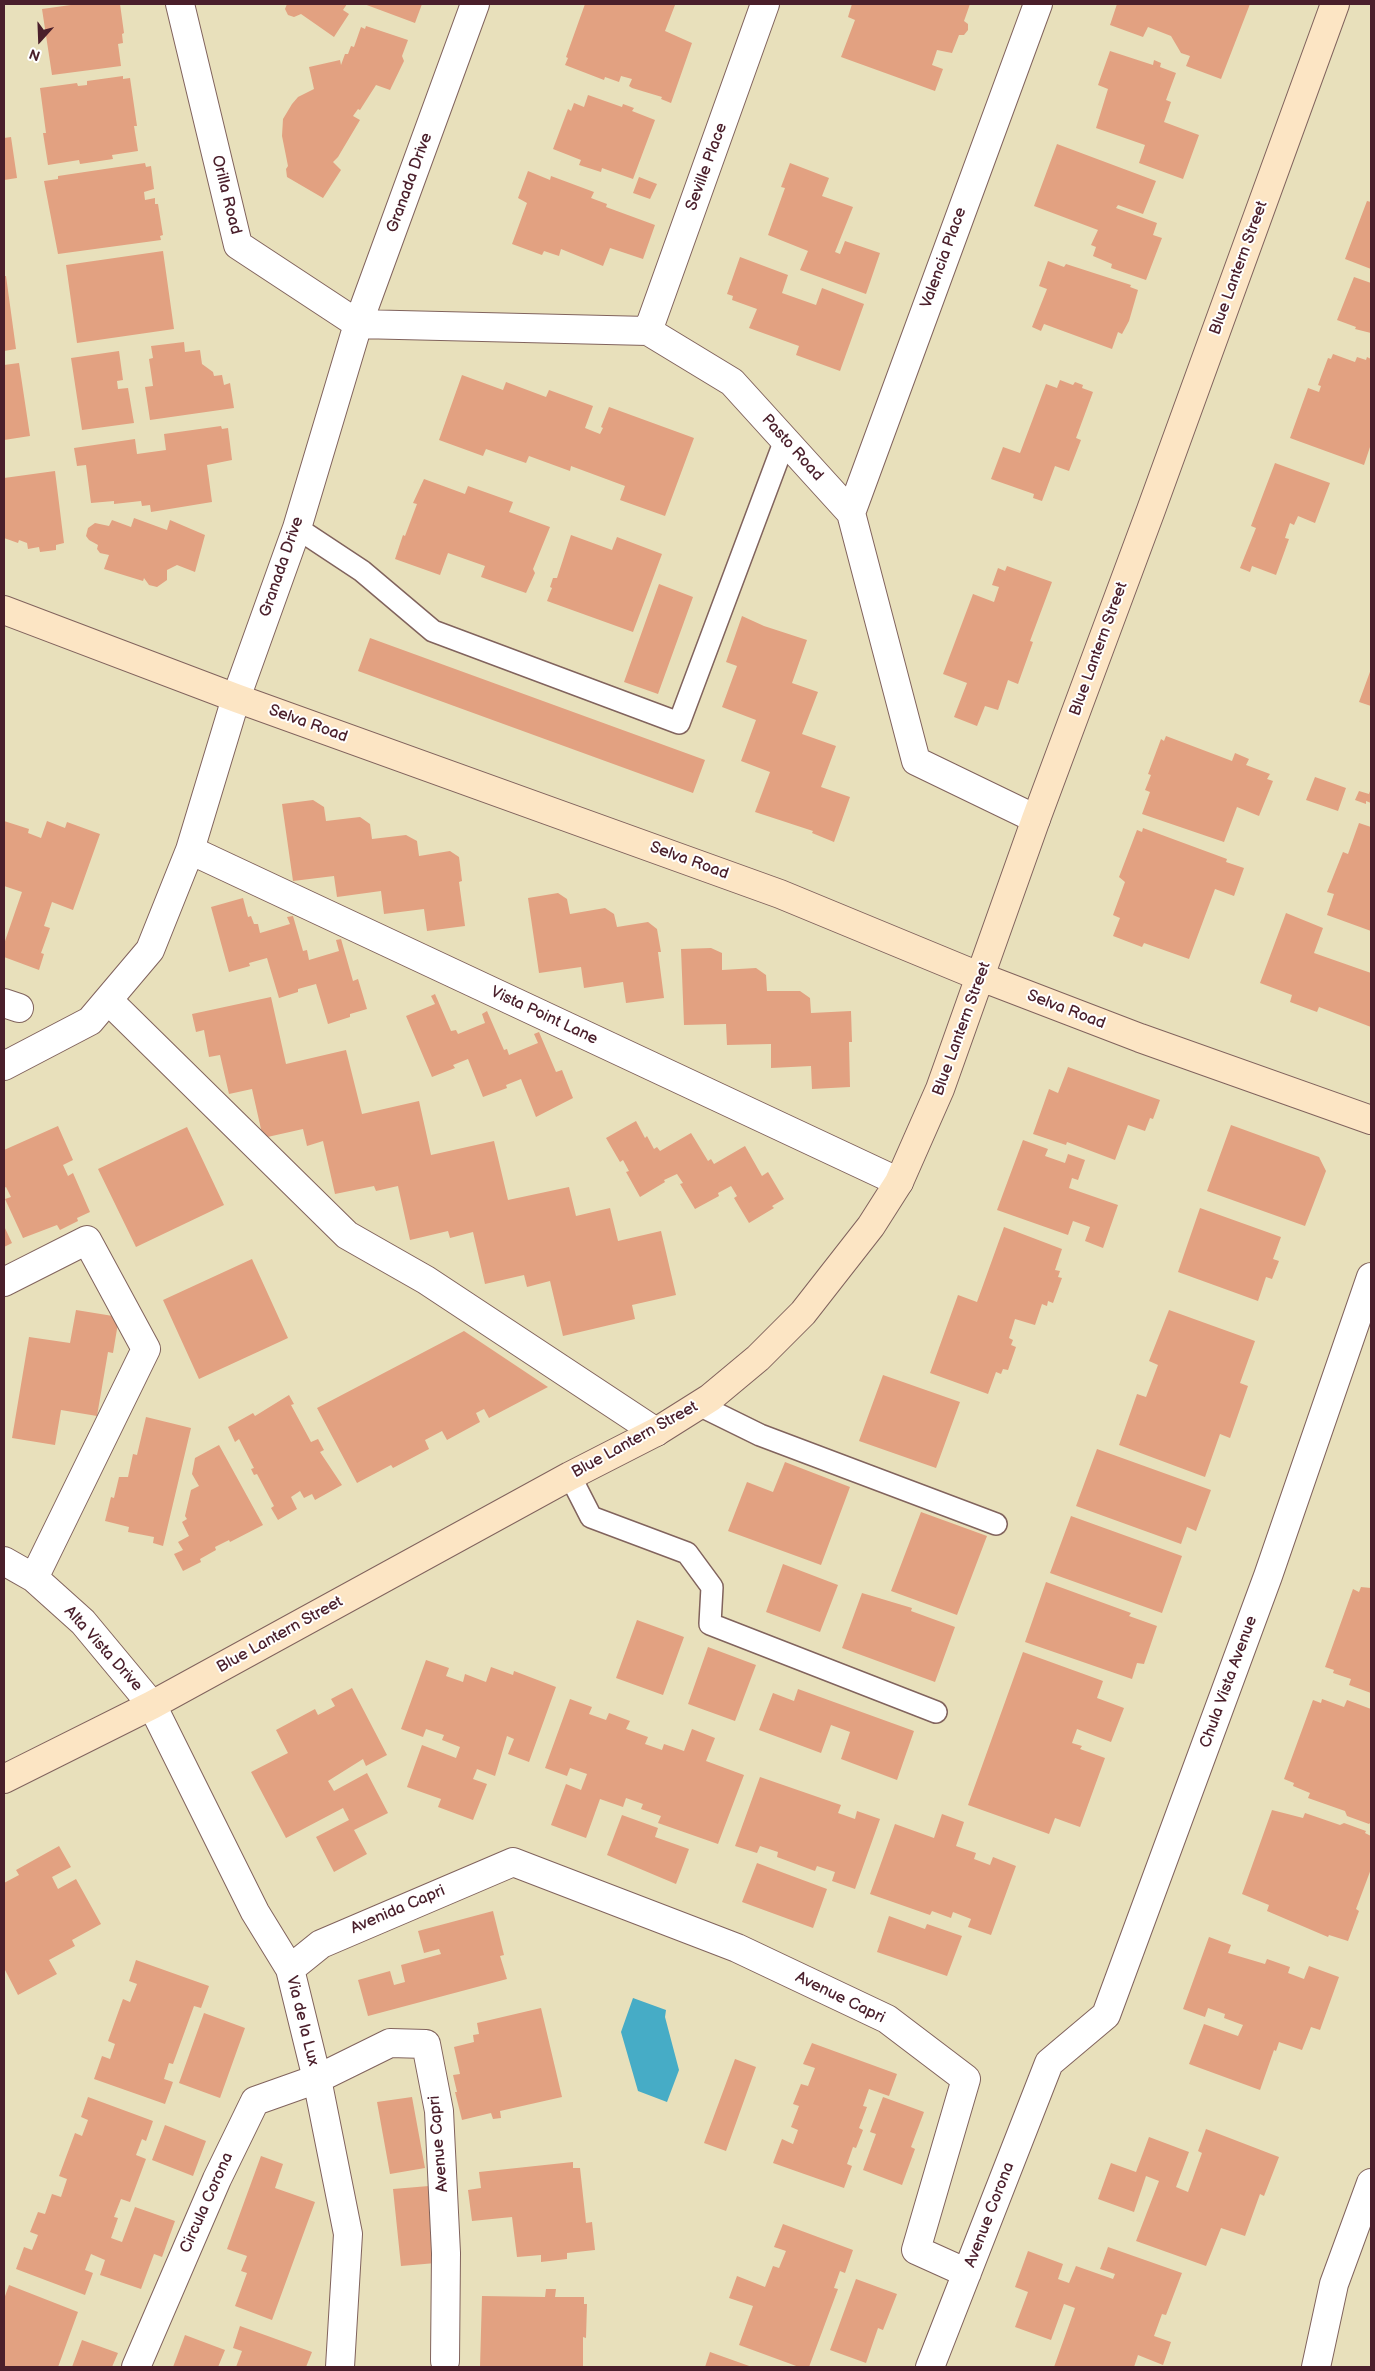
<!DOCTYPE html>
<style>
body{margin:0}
#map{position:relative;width:1375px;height:2371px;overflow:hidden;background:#e8e0bb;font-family:"Balsamiq Sans",sans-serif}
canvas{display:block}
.frame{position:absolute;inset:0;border:5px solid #4a1f2b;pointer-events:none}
.north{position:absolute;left:15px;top:15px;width:50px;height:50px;-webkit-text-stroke:4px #fff;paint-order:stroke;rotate:200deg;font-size:14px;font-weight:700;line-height:20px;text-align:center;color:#4a1f2b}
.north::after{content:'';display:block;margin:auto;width:18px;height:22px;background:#4a1f2b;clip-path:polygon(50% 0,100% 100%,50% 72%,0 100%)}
</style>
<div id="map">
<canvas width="1375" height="2371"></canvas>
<div class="frame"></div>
<div class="north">N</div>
</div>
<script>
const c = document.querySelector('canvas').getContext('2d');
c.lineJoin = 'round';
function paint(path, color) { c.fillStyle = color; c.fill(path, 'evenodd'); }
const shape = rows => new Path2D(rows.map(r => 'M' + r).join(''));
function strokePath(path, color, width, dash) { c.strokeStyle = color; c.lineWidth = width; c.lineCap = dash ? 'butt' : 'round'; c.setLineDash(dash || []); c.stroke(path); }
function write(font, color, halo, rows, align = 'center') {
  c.font = font + ' "Balsamiq Sans",sans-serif'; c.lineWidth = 4; c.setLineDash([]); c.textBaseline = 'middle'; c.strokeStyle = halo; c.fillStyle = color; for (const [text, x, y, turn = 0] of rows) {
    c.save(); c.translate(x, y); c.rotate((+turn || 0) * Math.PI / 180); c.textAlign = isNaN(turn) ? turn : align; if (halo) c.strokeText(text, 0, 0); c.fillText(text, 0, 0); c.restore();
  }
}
paint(shape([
 [633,1998,666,2010,665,2017,679,2070,667,2102,638,2091,621,2032]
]), '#46acc6');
paint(shape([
 [78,4,120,4,124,33,122,34,123,43,118,44,121,66,52,75,42,9],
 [287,4,347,4,343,10,349,14,334,37,301,14,294,17,288,15,285,9],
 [364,4,422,4,415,23],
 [585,4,675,5,665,31,692,43,671,103,661,99,662,97,632,88,629,86,632,79,621,76,619,82,605,77,604,80,565,65,568,58,566,57],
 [852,4,970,4,964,21,968,24,968,30,964,35,959,35,952,53,937,50,932,65,943,69,935,91,841,57,855,20,848,17],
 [1117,4,1250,4,1221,79,1186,66,1190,56,1181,53,1171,36,1148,27,1143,37,1110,25],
 [366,26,408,40,402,56,404,61,390,90,376,85,360,110,358,109,353,116,360,120,338,157,333,162,341,170,323,198,287,177,286,169,288,166,282,136,283,119,292,104,298,97,314,89,309,67,340,60,341,65,345,54,348,54,351,46,354,47,361,27,365,29],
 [1110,51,1153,65,1154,60,1161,63,1160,67,1176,73,1166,100,1171,102,1164,122,1199,135,1183,179,1139,163,1145,145,1096,128,1108,89,1098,85],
 [123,76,123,79,130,78,137,126,134,126,138,151,112,155,113,159,80,164,79,160,48,165,43,133,46,133,40,88,77,83,78,86,87,85,87,81],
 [588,95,622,107,623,104,634,108,632,111,655,120,633,179,602,168,601,172,579,165,581,160,553,149,568,109,571,111,574,103,584,107],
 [11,137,17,178,4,180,4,138],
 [1057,144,1156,181,1143,214,1118,205,1116,208,1157,223,1153,235,1162,238,1146,280,1111,268,1112,264,1093,256,1096,247,1091,245,1098,230,1034,206],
 [145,163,146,167,151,166,154,189,144,192,145,200,155,198,155,204,158,204,163,235,160,236,161,240,58,254,44,181,58,179,58,176],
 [790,163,829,178,822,196,853,207,835,252,840,254,845,241,880,253,866,294,800,270,808,251,768,235,785,188,781,187],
 [528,171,550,180,551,176,594,192,591,198,607,204,606,207,655,225,643,259,610,248,603,266,561,249,559,256,544,251,542,255,512,244,527,203,518,198],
 [639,177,657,184,650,199,633,193],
 [1367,201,1371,202,1371,269,1345,259],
 [163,251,174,329,77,343,66,265],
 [740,257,788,275,782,293,816,305,822,288,864,304,840,371,796,355,799,346,749,328,757,309,732,300,733,296,727,294],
 [1048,261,1064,267,1066,264,1131,285,1130,287,1138,290,1129,321,1122,334,1118,332,1112,349,1044,324,1041,331,1032,327,1047,289,1039,286],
 [4,276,6,276,16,349,4,351],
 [1354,277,1371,283,1371,333,1355,329,1356,327,1337,320],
 [184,342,185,352,200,350,202,364,213,372,214,376,222,375,224,385,230,383,234,408,150,420,145,387,153,386,149,359,153,358,151,346],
 [119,351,123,380,117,381,118,389,128,388,134,423,82,430,71,358],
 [1333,354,1355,362,1357,357,1366,360,1367,357,1371,359,1371,444,1364,465,1290,438,1308,388,1319,392,1321,386,1318,385,1328,358,1331,359],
 [19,363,30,436,4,440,4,365],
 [462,375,503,390,506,382,546,397,549,390,593,406,585,428,600,434,603,428,601,427,609,407,694,438,665,516,620,500,625,486,571,466,570,471,529,456,526,463,486,449,483,456,439,440],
 [1060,380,1073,385,1075,382,1083,385,1082,388,1093,392,1076,438,1081,440,1069,471,1055,466,1042,501,1033,498,1034,494,991,479,1003,447,1020,453,1046,384,1057,388],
 [221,426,222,429,228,428,232,460,207,465,212,502,151,512,150,505,142,506,141,501,114,504,114,501,91,503,86,465,77,466,74,448,135,439,137,454,166,450,164,434],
 [1275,463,1330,483,1315,523,1298,516,1294,525,1290,523,1285,538,1289,539,1276,575,1252,566,1250,572,1240,568,1256,528,1251,526],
 [55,471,64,543,56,545,56,550,40,552,39,547,28,549,27,543,19,540,18,543,4,538,4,478],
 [424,479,465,494,468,486,513,502,509,512,550,527,533,569,535,573,526,593,481,577,485,566,448,553,440,575,395,559,403,535,405,536,417,504,413,503],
 [134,518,167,530,170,520,205,535,195,572,177,565,167,570,167,580,157,587,149,585,144,578,143,581,104,569,109,555,100,553,97,549,98,545,89,540,86,536,88,528,95,523,109,526,112,520,131,527],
 [571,535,612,550,617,537,662,554,633,632,547,601,552,588,550,587,553,578,557,578],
 [1007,566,1052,582,1030,641,1033,642,1018,684,1008,680,998,710,985,706,977,726,954,717,967,683,943,674,973,594,994,602,999,587,992,585,998,568,1005,571],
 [659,584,693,597,658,694,624,682],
 [742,616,764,626,807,640,792,683,818,692,802,734,836,746,821,787,850,797,834,842,812,833,813,831,755,812,770,772,741,761,756,720,722,707,737,666,726,662],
 [370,638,705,760,693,793,358,671],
 [1371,669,1371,706,1359,702],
 [1166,736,1232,761,1235,753,1249,759,1246,765,1270,774,1267,779,1273,781,1259,816,1237,807,1224,842,1142,814,1150,792,1145,790,1151,775,1148,774,1161,739,1164,741],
 [1315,777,1346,788,1338,811,1306,800],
 [1371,788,1371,803,1366,801,1366,804,1355,800,1359,791,1369,794],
 [313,800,324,807,326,821,360,817,370,824,372,839,406,835,417,841,419,856,450,851,459,857,462,881,459,882,465,926,427,931,424,909,384,914,381,891,337,897,334,876,293,881,282,804],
 [4,821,29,829,28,833,41,838,47,821,65,828,67,822,100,834,73,910,52,902,44,926,50,928,41,953,44,954,39,970,4,957,4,944,22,892,4,886],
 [1359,823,1371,827,1371,931,1327,915,1334,894,1327,892,1343,852,1348,854],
 [1143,828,1227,859,1226,862,1244,868,1234,896,1215,889,1189,959,1144,943,1142,947,1113,936,1120,918,1113,915,1125,882,1119,877,1137,830,1142,832],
 [558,893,567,899,570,914,605,908,614,914,617,927,648,922,657,929,661,952,658,952,664,998,626,1003,623,982,584,988,581,967,539,973,528,898],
 [243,898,248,917,251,916,254,924,258,924,260,933,290,924,287,917,293,916,303,951,307,950,309,960,339,951,336,940,341,939,353,981,358,979,367,1009,350,1014,350,1017,328,1024,316,984,298,989,298,992,279,998,267,958,249,963,250,966,229,972,211,907],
 [1286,913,1323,928,1314,953,1371,973,1371,1027,1319,1007,1317,1012,1290,1002,1292,995,1260,983],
 [711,948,722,953,722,970,756,968,766,975,767,991,800,991,810,998,811,1013,851,1011,852,1042,849,1042,850,1087,812,1089,811,1066,771,1068,771,1044,727,1045,726,1024,684,1025,681,949],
 [435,994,451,1031,456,1030,458,1034,485,1023,482,1014,487,1011,504,1050,507,1049,509,1055,538,1043,534,1034,539,1032,556,1072,562,1070,573,1098,536,1117,521,1079,506,1085,507,1088,483,1097,468,1059,453,1065,455,1068,432,1077,406,1016,435,1004,431,996],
 [271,997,286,1064,346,1050,362,1114,419,1101,431,1155,494,1141,508,1200,569,1187,576,1216,610,1208,618,1241,661,1231,676,1295,632,1305,635,1319,563,1336,550,1281,527,1287,524,1275,485,1284,473,1232,450,1238,448,1231,410,1240,398,1186,376,1191,374,1186,335,1194,323,1141,307,1146,303,1129,263,1138,252,1089,229,1094,220,1055,209,1057,204,1030,196,1032,192,1014],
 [1068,1067,1160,1100,1153,1119,1150,1118,1145,1131,1128,1125,1115,1160,1067,1142,1066,1145,1033,1134,1049,1089,1058,1093],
 [636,1121,645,1138,647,1136,654,1149,657,1147,660,1151,691,1133,708,1161,711,1159,714,1164,745,1146,762,1176,768,1172,784,1199,772,1206,774,1208,749,1223,734,1198,737,1196,731,1186,718,1193,719,1196,695,1209,680,1184,683,1183,677,1174,664,1180,665,1182,640,1197,626,1172,629,1171,623,1160,620,1162,606,1138],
 [1231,1125,1319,1157,1326,1171,1305,1226,1207,1191],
 [58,1126,73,1160,63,1165,68,1176,73,1173,90,1212,77,1218,78,1221,60,1230,57,1225,23,1238,5,1199,11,1197,6,1187,4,1188,4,1150],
 [187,1127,224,1205,136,1247,98,1169],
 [1023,1140,1048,1149,1045,1156,1065,1163,1068,1154,1085,1160,1078,1180,1072,1178,1069,1188,1118,1205,1103,1248,1085,1241,1090,1227,1073,1221,1068,1235,997,1210],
 [1200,1208,1281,1237,1273,1259,1279,1261,1272,1279,1266,1277,1258,1301,1178,1272],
 [4,1226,12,1243,4,1247],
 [1004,1227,1062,1249,1055,1270,1060,1271,1058,1277,1062,1278,1053,1303,1048,1301,1047,1306,1042,1304,1035,1325,1015,1319,1009,1338,1013,1340,1011,1345,1016,1347,1008,1370,1003,1369,1001,1374,996,1372,988,1394,930,1373,958,1295,977,1302],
 [252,1259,288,1338,199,1379,163,1300],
 [76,1310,119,1317,113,1353,108,1352,97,1416,61,1410,55,1445,12,1438,29,1337,70,1343],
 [1169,1310,1255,1341,1240,1383,1248,1386,1230,1438,1220,1434,1205,1477,1119,1445,1137,1394,1146,1397,1158,1365,1149,1361],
 [464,1331,548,1387,489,1418,484,1409,476,1413,480,1422,447,1440,442,1431,425,1440,429,1449,393,1468,391,1465,357,1483,317,1408],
 [883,1375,960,1402,936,1468,859,1441],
 [289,1395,294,1404,291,1405,311,1442,318,1439,324,1450,320,1452,342,1485,315,1500,312,1494,304,1498,300,1491,291,1497,297,1509,278,1520,271,1508,274,1506,257,1474,254,1475,251,1469,254,1468,239,1439,235,1442,228,1427,253,1413,255,1416],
 [146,1417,191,1428,163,1546,153,1543,154,1537,128,1532,129,1527,105,1521,111,1497,114,1498,119,1477,128,1477,133,1454,137,1455],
 [219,1445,263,1525,230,1542,229,1540,215,1547,216,1550,200,1559,201,1562,183,1571,174,1554,183,1550,178,1542,189,1536,182,1522,187,1519,185,1516,191,1490,199,1486,192,1474,195,1458],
 [1097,1449,1211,1490,1196,1531,1187,1527,1181,1544,1076,1506],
 [785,1462,850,1487,821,1565,728,1531,747,1482,773,1492],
 [921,1512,987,1536,957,1615,891,1591],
 [1071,1516,1182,1556,1162,1613,1050,1573],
 [783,1564,838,1585,820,1632,766,1612],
 [1046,1582,1131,1613,1129,1616,1157,1626,1144,1664,1137,1663,1132,1679,1025,1642],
 [1361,1587,1371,1588,1371,1693,1349,1685,1351,1679,1333,1673,1334,1670,1325,1667,1353,1589,1359,1592],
 [862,1593,912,1608,911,1611,955,1627,935,1682,842,1648],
 [637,1620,684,1637,663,1695,616,1678],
 [708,1647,756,1665,735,1721,688,1704],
 [1023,1652,1103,1681,1097,1698,1124,1708,1111,1742,1077,1729,1072,1743,1082,1746,1080,1749,1105,1758,1080,1827,1055,1818,1049,1834,968,1805],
 [426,1660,449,1668,446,1676,463,1682,465,1674,486,1682,491,1667,513,1675,514,1671,556,1687,529,1762,508,1754,514,1739,507,1736,495,1776,477,1769,473,1779,487,1784,473,1820,438,1807,441,1799,407,1787,422,1745,456,1758,460,1747,442,1740,444,1735,426,1729,423,1737,401,1729],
 [352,1688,387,1755,366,1766,363,1759,328,1781,334,1791,367,1773,388,1813,354,1830,367,1854,334,1872,316,1837,349,1820,343,1808,286,1838,251,1772,288,1753,276,1730,315,1709,318,1715,335,1706,331,1699],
 [798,1689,914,1731,897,1780,841,1759,850,1732,831,1725,821,1753,759,1730,773,1693,794,1701],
 [570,1699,592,1707,589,1714,606,1720,609,1713,630,1721,626,1729,648,1737,645,1744,662,1750,664,1744,684,1751,692,1729,715,1738,706,1761,744,1775,718,1844,658,1823,661,1816,641,1809,643,1804,626,1798,623,1807,600,1799,586,1838,551,1825,566,1784,581,1790,587,1774,570,1768,567,1776,545,1768],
 [1322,1699,1344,1707,1347,1700,1371,1709,1371,1822,1369,1824,1347,1816,1345,1811,1308,1798,1310,1793,1293,1786,1294,1783,1284,1779,1313,1700,1321,1703],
 [760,1777,841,1805,838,1813,855,1819,857,1811,880,1819,855,1889,832,1881,835,1872,817,1866,815,1871,777,1857,778,1852,760,1846,757,1853,735,1846],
 [1272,1810,1303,1818,1305,1813,1340,1825,1344,1823,1366,1831,1365,1833,1371,1836,1371,1869,1356,1909,1359,1911,1348,1941,1329,1935,1328,1937,1267,1911,1269,1905,1242,1894],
 [942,1814,964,1822,956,1846,976,1853,974,1859,990,1865,993,1857,1016,1866,991,1935,968,1927,971,1919,953,1912,951,1918,932,1911,930,1915,870,1894,895,1824,934,1838],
 [622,1815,658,1828,655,1837,689,1849,676,1884,607,1855],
 [59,1846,71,1867,52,1877,58,1889,76,1879,101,1924,72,1940,75,1946,49,1960,57,1974,18,1995,4,1968,4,1883,19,1875,16,1870],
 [757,1863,827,1889,813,1928,742,1902],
 [493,1911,504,1955,500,1956,507,1979,368,2016,358,1980,390,1971,394,1985,405,1982,401,1965,441,1954,439,1949,424,1953,418,1931],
 [889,1916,925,1929,927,1924,962,1936,947,1976,877,1952],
 [1209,1937,1231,1945,1228,1953,1265,1964,1267,1959,1290,1967,1288,1973,1304,1979,1309,1966,1339,1977,1320,2030,1311,2027,1302,2050,1279,2042,1276,2051,1274,2050,1260,2090,1189,2064,1204,2024,1238,2036,1243,2025,1224,2018,1225,2014,1208,2008,1205,2017,1183,2009],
 [136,1960,209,1986,201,2008,194,2006,173,2064,169,2063,164,2079,173,2082,165,2104,94,2079,102,2056,110,2059,115,2044,108,2041,123,1999,130,2002,137,1984,129,1981],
 [541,2008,562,2097,500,2111,501,2118,493,2119,491,2113,462,2120,455,2092,457,2092,453,2075,460,2074,454,2047,474,2042,473,2035,479,2034,477,2023],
 [204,2013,245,2028,220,2098,179,2083],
 [812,2043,897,2074,889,2096,869,2089,863,2106,867,2107,859,2128,863,2130,856,2148,853,2147,847,2164,852,2166,844,2188,773,2163,782,2139,793,2144,798,2130,791,2127,799,2106,793,2104,801,2084,808,2086,815,2068,803,2064],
 [735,2059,756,2067,726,2151,704,2143],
 [88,2097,153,2121,146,2141,142,2139,136,2155,146,2159,130,2202,121,2199,114,2217,118,2218,111,2238,122,2242,135,2207,175,2221,162,2257,154,2254,141,2289,100,2275,105,2260,91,2254,85,2270,93,2273,85,2295,16,2269,24,2247,32,2250,38,2235,30,2232,38,2212,45,2214,52,2194,61,2197,67,2179,59,2176,75,2133,82,2136,88,2120,81,2117],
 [412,2097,425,2168,390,2174,377,2102],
 [883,2097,924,2112,911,2147,915,2149,902,2185,863,2170,876,2134,870,2132],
 [165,2125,206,2141,193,2176,152,2160],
 [1206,2129,1279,2157,1264,2196,1260,2194,1245,2236,1221,2228,1206,2266,1136,2241,1159,2181,1146,2176,1134,2212,1098,2199,1111,2163,1136,2172,1149,2137,1189,2152,1176,2187,1188,2192,1202,2153,1198,2151],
 [261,2156,283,2164,275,2188,315,2202,272,2320,235,2306,247,2273,241,2271,247,2256,227,2249],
 [573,2162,573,2168,580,2168,586,2223,592,2222,595,2250,567,2253,567,2259,541,2262,541,2255,517,2257,512,2217,472,2221,468,2190,481,2188,479,2172],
 [429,2186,436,2263,401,2266,393,2189],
 [783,2224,853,2250,845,2273,840,2271,834,2288,838,2289,809,2367,799,2367,739,2345,753,2306,729,2298,737,2276,765,2287,773,2266,779,2268,786,2251,774,2247],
 [1108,2247,1182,2273,1166,2315,1162,2314,1154,2336,1171,2342,1163,2365,1138,2355,1134,2367,1054,2367,1075,2308,1064,2304,1051,2340,1015,2327,1028,2292,1015,2287,1028,2251,1063,2264,1058,2279,1069,2283,1076,2266,1113,2279,1115,2274,1100,2269],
 [856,2279,897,2294,883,2330,878,2328,866,2363,830,2350],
 [9,2285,78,2312,58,2367,4,2367,4,2299],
 [546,2289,556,2289,555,2297,584,2297,584,2304,587,2304,586,2338,583,2337,583,2367,480,2367,482,2296,545,2297],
 [240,2326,312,2352,306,2367,236,2367,242,2351,233,2348],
 [185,2335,225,2350,218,2367,173,2367],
 [82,2340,118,2353,112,2367,72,2367],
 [710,2352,752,2367,705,2367]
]), '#e2a181');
const lane = shape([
 [297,528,362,571,433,631,679,723,785,440],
 [699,1405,760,1435,996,1524],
 [570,1476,591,1517,687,1553,712,1587,710,1624,936,1712]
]);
const street = shape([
 [180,4,238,245,358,324,648,331,732,382,851,513,916,761,1036,819],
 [648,331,765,4],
 [851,513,1038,4],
 [190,850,899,1182],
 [108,1000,347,1235,426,1280,656,1432],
 [4,1003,19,1008],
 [4,1066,90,1021,150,950,190,850,236,698,297,528,358,324,475,4],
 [4,1282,87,1240,146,1349,34,1578],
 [4,1561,34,1578,83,1622,152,1705,255,1912,290,1969,317,2079,348,2234,340,2367],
 [290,1969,321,1944,513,1862,737,1948,887,2019,966,2079,916,2250,967,2273],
 [136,2367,217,2179,255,2101,317,2079,390,2043,426,2044,439,2111,446,2253,445,2361],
 [930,2367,1049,2063,1106,2015,1268,1576,1371,1277],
 [1316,2367,1334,2284,1371,2183]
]);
const secondary = shape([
 [4,610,236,698,780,894,981,977,1140,1038,1371,1120],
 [4,1779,152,1705,570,1476,656,1432,710,1398,758,1358,803,1313,871,1226,899,1182,940,1089,1036,819,1151,510,1335,4]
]);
strokePath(lane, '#81635d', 24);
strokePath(street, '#81635d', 30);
strokePath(secondary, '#81635d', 30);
strokePath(lane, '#fff', 21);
strokePath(street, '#fff', 28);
strokePath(secondary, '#fce5c4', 28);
write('16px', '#4a1f2b', '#fff', [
 ["Seville Place",707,167,-70],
 ["Granada Drive",410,183,-70],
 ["Orilla Road",226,195,76],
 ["Valencia Place",944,258,-70],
 ["Blue Lantern Street",1239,268,-70],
 ["Pasto Road",792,448,48],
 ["Granada Drive",282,567,-71],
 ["Blue Lantern Street",1099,649,-70],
 ["Selva Road",308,724,20],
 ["Selva Road",689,861,20],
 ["Selva Road",1066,1010,21],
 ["Vista Point Lane",544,1016,25],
 ["Blue Lantern Street",962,1029,-70],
 ["Blue Lantern Street",635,1440,-29],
 ["Blue Lantern Street",280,1635,-29],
 ["Alta Vista Drive",103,1649,48],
 ["Chula Vista Avenue",1229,1682,-70],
 ["Avenida Capri",398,1910,-23],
 ["Avenue Capri",840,1998,26],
 ["Via de la Lux",302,2021,76],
 ["Avenue Capri",439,2144,-95],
 ["Circula Corona",207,2203,-66],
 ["Avenue Corona",990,2215,-69]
]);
</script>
